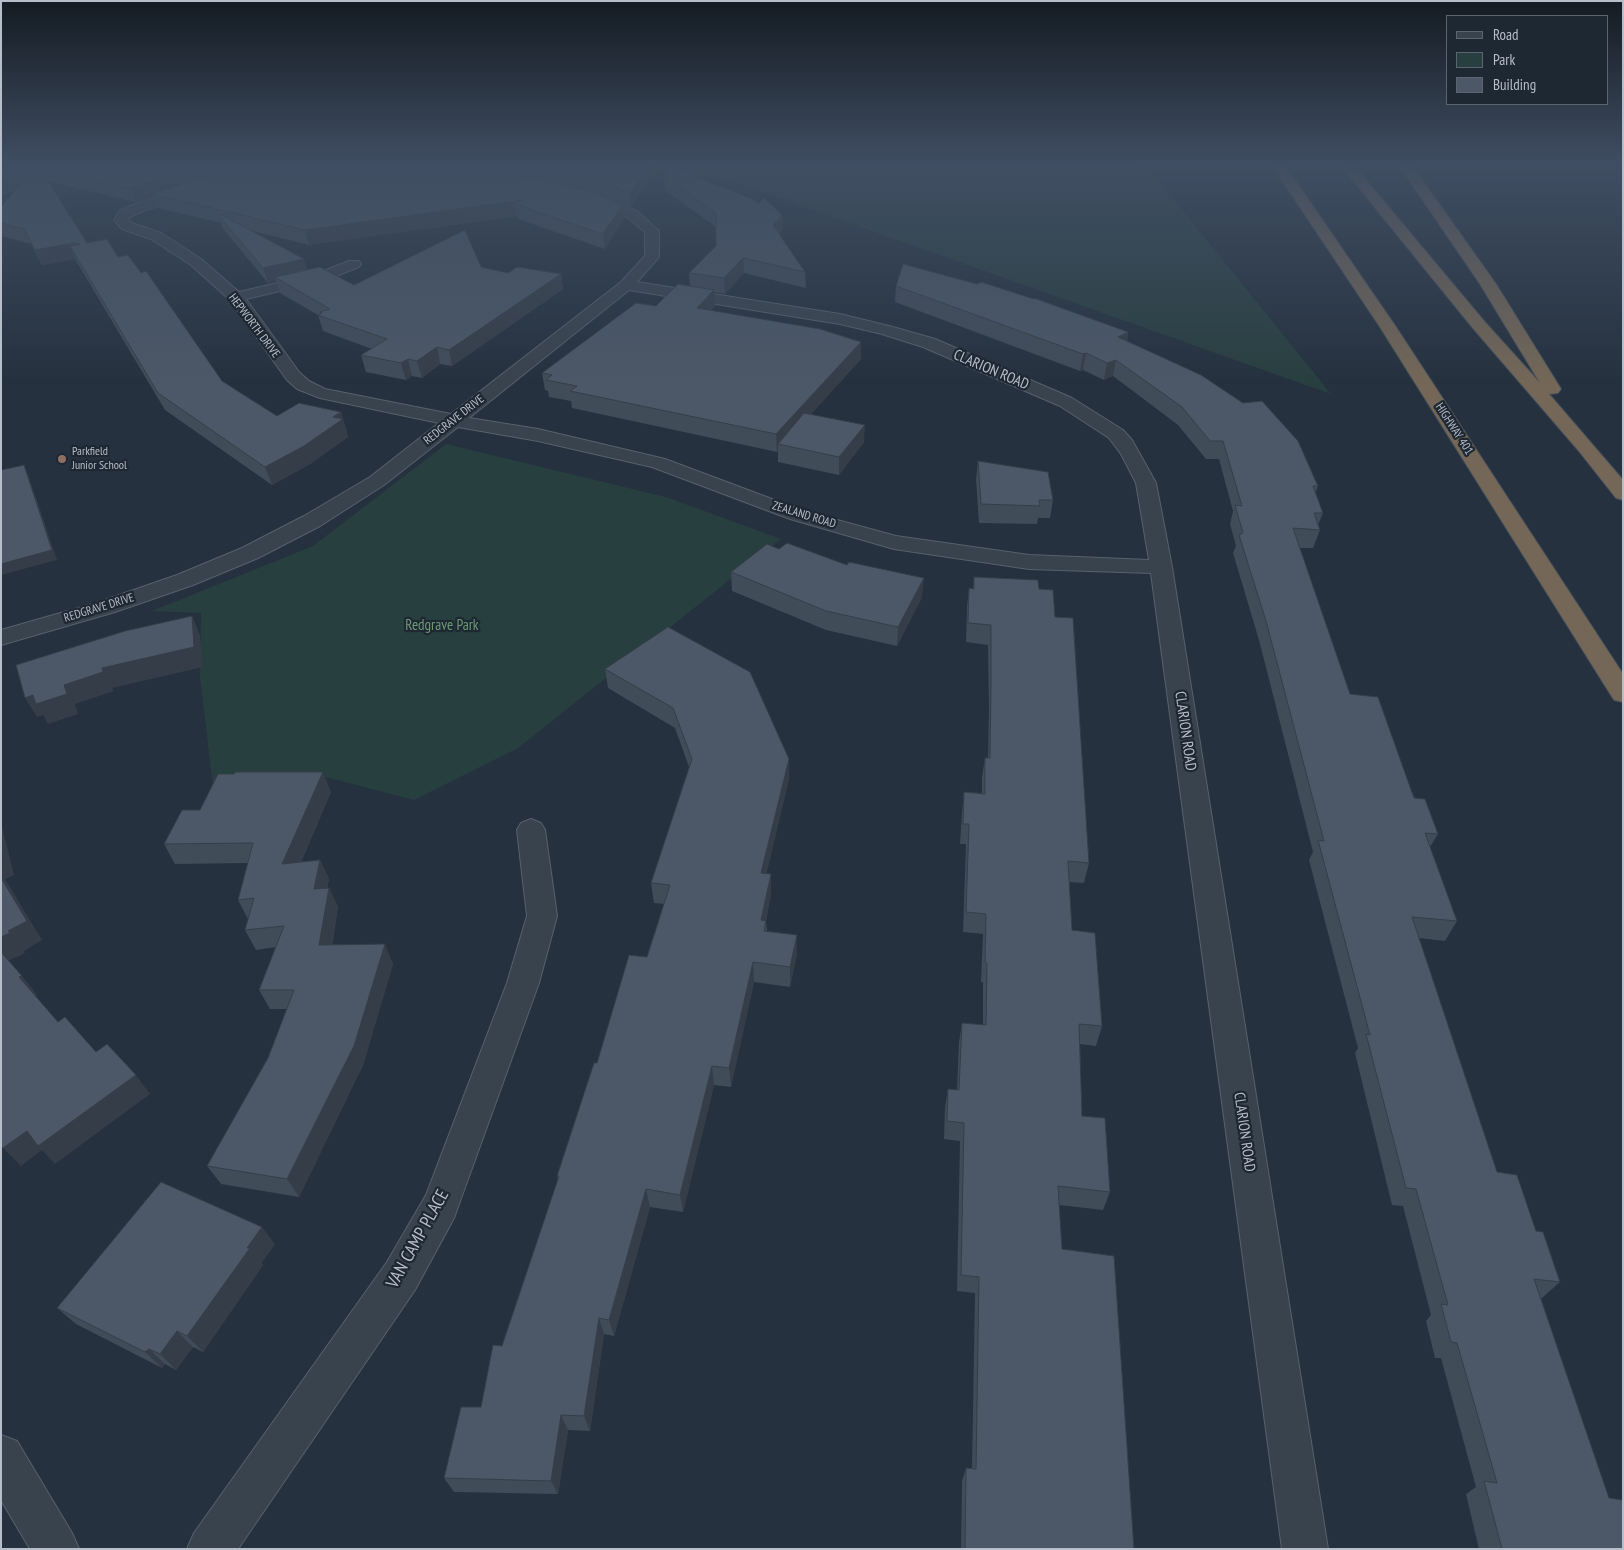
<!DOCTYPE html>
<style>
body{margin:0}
#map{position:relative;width:1624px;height:1550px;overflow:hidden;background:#25313e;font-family:"PT Sans Narrow",sans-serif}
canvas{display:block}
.frame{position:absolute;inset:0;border:2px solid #b6bec9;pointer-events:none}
.legend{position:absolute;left:1446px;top:15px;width:162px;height:90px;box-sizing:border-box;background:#1e2833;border:1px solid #5b646f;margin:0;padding:6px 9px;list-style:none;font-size:15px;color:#b6bec9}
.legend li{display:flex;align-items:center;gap:10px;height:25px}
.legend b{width:25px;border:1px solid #5b646f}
</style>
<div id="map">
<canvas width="1624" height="1550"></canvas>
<div class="frame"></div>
<ul class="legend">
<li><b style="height:6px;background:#39434e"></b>Road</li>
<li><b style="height:14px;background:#283f40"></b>Park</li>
<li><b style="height:14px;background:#4c5867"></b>Building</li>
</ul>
</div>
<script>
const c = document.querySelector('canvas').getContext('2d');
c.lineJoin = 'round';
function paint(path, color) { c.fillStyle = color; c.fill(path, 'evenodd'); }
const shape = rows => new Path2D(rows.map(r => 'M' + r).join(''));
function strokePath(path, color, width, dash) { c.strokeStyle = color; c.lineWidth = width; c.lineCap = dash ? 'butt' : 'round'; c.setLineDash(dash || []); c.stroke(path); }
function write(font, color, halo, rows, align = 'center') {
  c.font = font + ' "PT Sans Narrow",sans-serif'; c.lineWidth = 4.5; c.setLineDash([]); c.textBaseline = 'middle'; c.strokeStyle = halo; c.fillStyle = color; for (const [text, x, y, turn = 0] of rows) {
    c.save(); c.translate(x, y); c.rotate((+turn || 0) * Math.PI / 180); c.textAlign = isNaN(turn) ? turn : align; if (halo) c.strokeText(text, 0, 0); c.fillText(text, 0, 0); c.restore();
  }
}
paint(shape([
 [654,167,1140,167,1159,181,1331,394,737,183],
 [446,444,666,497,781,539,518,748,414,800,322,776,213,787,200,677,201,613,152,611,313,546]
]), '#283f40');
const street = shape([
 [247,167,267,167,265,170,143,211,130,217,128,219,132,223,161,233,201,259,239,292,316,274,349,261,359,261,361,264,359,267,326,280,246,299,299,372,309,381,325,389,451,414,621,282,645,256,645,232,627,217,583,200,581,197,583,194,588,193,637,211,659,231,659,257,637,282,840,314,893,327,935,339,1072,398,1123,430,1132,440,1156,483,1172,567,1328,1549,1282,1549,1151,573,1029,569,894,549,790,519,652,467,538,441,458,427,384,485,320,526,258,558,193,585,115,612,1,645,1,630,99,602,177,575,242,548,304,516,370,477,439,423,320,398,297,389,287,380,230,300,191,265,151,239,122,229,114,220,119,211,133,205,247,167],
 [629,290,840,324,882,334,923,347,1060,406,1109,438,1121,454,1136,483,1149,560,1029,555,896,536,804,511,665,459,538,429,469,418,629,290],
 [531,819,541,823,545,830,557,916,539,983,454,1218,415,1290,238,1549,187,1549,194,1533,387,1262,426,1195,507,983,527,916,517,830,521,823,531,819],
 [1,1435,17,1441,72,1533,79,1549,30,1549,1,1500,1,1435]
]);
const highway = shape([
 [1273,167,1286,167,1396,327,1623,674,1623,702,1614,700,1380,327,1273,167],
 [1342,167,1355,167,1484,321,1540,383,1480,284,1400,167,1413,167,1496,284,1561,389,1558,393,1549,394,1623,480,1623,500,1616,498,1578,450,1472,327,1342,167]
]);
strokePath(street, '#57616c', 2);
strokePath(highway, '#444e59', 2);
paint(street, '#39434e');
paint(highway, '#746757');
paint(shape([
 [1,167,653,167,654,171,631,207,623,204,624,218,605,249,518,219,517,216,309,245,249,230,307,270,354,285,481,267,508,273,561,274,563,289,452,366,440,364,422,378,412,376,406,380,366,372,361,355,372,349,323,331,318,315,280,293,276,281,268,283,224,230,221,223,158,208,154,196,135,202,48,181,87,243,118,257,222,381,277,416,341,412,348,437,310,464,272,485,165,410,75,259,42,265,31,244,1,236,1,207,15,191,1,195],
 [664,176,758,204,782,215,783,229,779,234,805,272,806,288,744,273,725,294,714,292,715,306,711,310,861,342,861,359,811,414,864,442,839,475,778,462,778,451,777,452,572,408,571,401,549,397,548,391,545,390,542,373,690,286,689,273,716,246,716,227,665,190],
 [896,286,1128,332,1127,341,1318,486,1315,493,1323,513,1318,525,1320,530,1313,548,1300,548,1350,694,1438,834,1430,847,1457,921,1445,941,1419,938,1497,1172,1536,1231,1560,1282,1542,1298,1541,1298,1623,1549,1479,1549,1466,1494,1476,1487,1441,1358,1435,1358,1426,1321,1431,1315,1403,1206,1392,1205,1355,1053,1358,1048,1309,860,1313,852,1259,640,1233,553,1236,546,1230,524,1233,511,1219,459,1206,459,1178,425,1113,376,1104,380,1083,370,1080,371,895,302],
 [978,461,1053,500,1050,518,1038,518,1037,524,979,523,976,479],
 [779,549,922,597,897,646,826,630,732,591,731,572],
 [974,577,1039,589,1055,617,1089,863,1084,883,1069,882,1072,930,1102,1026,1096,1046,1080,1044,1082,1116,1110,1192,1103,1210,1059,1205,1062,1249,1134,1549,961,1549,962,1481,966,1468,972,1469,975,1293,957,1291,960,1141,944,1139,945,1107,948,1089,957,1090,959,1042,962,1023,983,1025,983,982,981,982,983,934,963,932,966,844,960,844,962,812,964,792,982,793,982,777,985,758,988,758,989,707,988,645,966,642,967,607,969,588,973,589],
 [668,627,789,779,766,874,771,874,771,894,766,921,767,931,797,935,797,954,790,987,754,982,731,1087,714,1085,683,1212,650,1207,614,1336,604,1334,590,1431,568,1430,558,1494,454,1492,444,1478,481,1407,558,1180,557,1176,597,1063,647,957,664,904,654,903,651,883,689,767,675,728,608,688,605,669],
 [331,792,301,862,320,860,329,879,327,888,329,888,338,907,332,945,393,964,363,1065,299,1197,221,1184,207,1166,268,1058,287,1009,270,1009,259,990,276,947,256,950,245,930,248,919,238,900,248,863,175,864,164,844],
 [275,1244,261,1263,263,1265,203,1352,193,1347,176,1370,165,1364,162,1368,76,1324,57,1308]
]), '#414c59');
paint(shape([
 [194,167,240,167,153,194,154,196,135,202,130,188],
 [646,167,653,167,654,171,631,207,630,193],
 [32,170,38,183,1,195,1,179],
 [523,200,515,204,517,216,309,245,305,230],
 [623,204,624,218,605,249,603,234],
 [782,215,783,229,773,240,773,225],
 [74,243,80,258,70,246,75,259,42,265,35,250],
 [743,258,744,273,725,294,724,278],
 [304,259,308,274,275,277,276,281,268,283,263,268],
 [561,274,563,289,452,366,449,350],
 [714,290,715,306,698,324,697,308],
 [1128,332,1125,348,1118,337],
 [861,342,861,359,783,445,778,444,778,451,777,452,776,434],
 [437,347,440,364,422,378,417,361],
 [1086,353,1083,370,1080,371,1083,354],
 [408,359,412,376,406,380,401,363],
 [1116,360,1113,376,1104,380,1107,363],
 [341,412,348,437,310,464,272,485,265,467],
 [865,425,864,442,839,475,839,457],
 [24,465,28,474,57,560,1,575,1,564],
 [924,578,922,597,897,646,898,627],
 [192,616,200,635,203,667,112,688,114,691,75,704,78,714,48,724,43,715,37,717,25,698,64,685,102,668],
 [789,759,789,779,762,893,761,873],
 [323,772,331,792,291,884,282,864],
 [1,822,14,875,5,879,42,940,24,951,25,953,8,961,1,953,1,937,8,931,1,878],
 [320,860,329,879,323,909,314,889],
 [771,874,771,894,762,940,761,920],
 [329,888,338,907,328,965,319,945],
 [797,935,797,954,790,987,790,967],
 [385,944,393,964,363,1065,299,1197,287,1179],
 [753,962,754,982,731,1087,729,1068],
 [22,976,37,995,35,997,19,977],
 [712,1066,714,1085,683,1212,680,1195],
 [136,1075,150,1094,55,1164,42,1150,21,1166,3,1148,27,1131],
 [646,1189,650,1207,614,1336,609,1320],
 [262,1227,275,1244,261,1263,263,1265,203,1352,187,1336,247,1248],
 [599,1318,604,1334,590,1431,584,1416],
 [177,1331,193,1347,176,1370,160,1354],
 [149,1349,165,1364,162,1368,145,1352],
 [561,1415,568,1430,558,1494,551,1481]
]), '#353e48');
const building = shape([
 [1,167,39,167,87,243,107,239,118,257,128,255,141,273,146,271,222,381,277,416,299,403,341,412,333,417,343,419,304,446,265,467,158,393,70,246,80,244,74,243,35,250,24,229,1,223,1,207,32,170,1,179,1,167],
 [43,167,194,167,130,188,43,167],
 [233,167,478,167,581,188,623,204,603,234,515,204,523,200,305,230,153,194,233,167],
 [536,167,646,167,630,193,586,177,536,167],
 [669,167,671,167,755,200,758,204,764,198,782,215,773,225,805,272,743,258,724,278,689,273,716,246,716,213,664,176,669,167],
 [220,214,304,259,263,268,219,216,220,214],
 [465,230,481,267,508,273,517,267,561,274,449,350,437,347,417,361,408,359,401,363,361,355,387,339,318,315,322,313,320,312,330,309,275,277,320,267,354,285,465,230],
 [903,264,977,284,981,282,1034,299,1034,298,1128,332,1118,337,1201,375,1243,403,1262,401,1298,441,1318,486,1313,486,1323,513,1314,513,1320,530,1293,528,1350,694,1378,697,1414,798,1425,799,1438,834,1425,833,1457,921,1412,917,1497,1172,1517,1175,1536,1231,1543,1232,1560,1282,1534,1279,1609,1498,1623,1500,1623,1549,1502,1549,1484,1481,1497,1483,1457,1343,1451,1342,1441,1304,1448,1305,1416,1189,1406,1188,1366,1034,1370,1035,1318,840,1324,841,1266,621,1239,535,1243,533,1235,505,1242,506,1223,441,1210,441,1182,407,1116,360,1107,363,1086,353,1083,354,896,286,903,264],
 [678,284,714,290,697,308,820,329,861,342,776,434,570,391,577,386,546,380,552,375,542,373,636,303,656,306,678,284],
 [804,413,865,425,839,457,778,444,804,413],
 [978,461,1048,472,1053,500,1039,500,1040,506,981,504,978,461],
 [24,465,52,550,1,564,1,470,24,465],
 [787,543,847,565,849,562,924,578,898,627,826,611,731,572,767,544,779,549,787,543],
 [974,577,1038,580,1039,589,1053,590,1055,617,1073,618,1089,863,1068,861,1072,930,1095,933,1102,1026,1079,1024,1082,1116,1105,1118,1110,1192,1058,1186,1062,1249,1114,1256,1134,1549,965,1549,966,1468,976,1469,979,1277,961,1275,964,1123,947,1121,948,1089,959,1090,962,1023,986,1025,987,963,985,962,986,914,966,912,969,824,963,824,964,792,985,794,985,758,990,758,991,687,991,625,968,623,969,588,974,589,974,577],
 [192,616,194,647,102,668,103,672,64,685,67,694,36,704,33,695,25,698,16,665,125,631,192,616],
 [668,627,750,672,789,759,761,873,771,874,761,920,766,921,764,931,797,935,790,967,753,962,729,1068,712,1066,680,1195,646,1189,609,1320,599,1318,584,1416,561,1415,551,1481,444,1478,461,1407,481,1407,493,1345,502,1346,559,1176,557,1176,594,1063,597,1063,629,955,647,957,670,885,651,883,692,759,673,708,605,669,668,627],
 [235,772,323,772,282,864,320,860,314,889,329,888,319,945,385,944,354,1046,287,1179,207,1166,268,1058,294,990,259,990,284,926,245,930,254,898,238,900,253,843,164,844,182,810,200,810,218,774,234,774,235,772],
 [1,878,27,921,8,931,10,933,1,937,1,878],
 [1,952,22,976,19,977,58,1022,65,1017,96,1052,107,1044,136,1075,38,1146,27,1131,3,1148,1,1146,1,952],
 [161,1182,262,1227,247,1248,250,1248,187,1336,177,1331,160,1354,149,1349,145,1352,57,1308,161,1182]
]);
paint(building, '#4c5867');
strokePath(building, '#353e48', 1);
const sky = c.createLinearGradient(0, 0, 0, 384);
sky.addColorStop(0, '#141b22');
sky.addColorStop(0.43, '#404e63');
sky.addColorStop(1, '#404e6300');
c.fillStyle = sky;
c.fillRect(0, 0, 1624, 384);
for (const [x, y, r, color] of [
 [62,459,5,"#8d6e63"]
]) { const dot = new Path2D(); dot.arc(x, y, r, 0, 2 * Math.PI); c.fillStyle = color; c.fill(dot); strokePath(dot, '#1e2833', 2); }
write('12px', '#b6bec9', '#1e2833', [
 ["HEPWORTH DRIVE",254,326,53],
 ["REDGRAVE DRIVE",454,420,-38],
 ["HIGHWAY 401",1454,429,57],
 ["ZEALAND ROAD",804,515,17],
 ["REDGRAVE DRIVE",99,608,-17]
]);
write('12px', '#b6bec9', '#1e2833', [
 ["Parkfield",72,452],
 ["Junior School",72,466]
], 'left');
write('15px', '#b6bec9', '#1e2833', [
 ["CLARION ROAD",991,370,23],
 ["CLARION ROAD",1185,731,82],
 ["CLARION ROAD",1244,1132,82]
]);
write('15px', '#6d9976', '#1e2833', [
 ["Redgrave Park",442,626]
]);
write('18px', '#b6bec9', '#1e2833', [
 ["VAN CAMP PLACE",418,1239,-61]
]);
</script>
